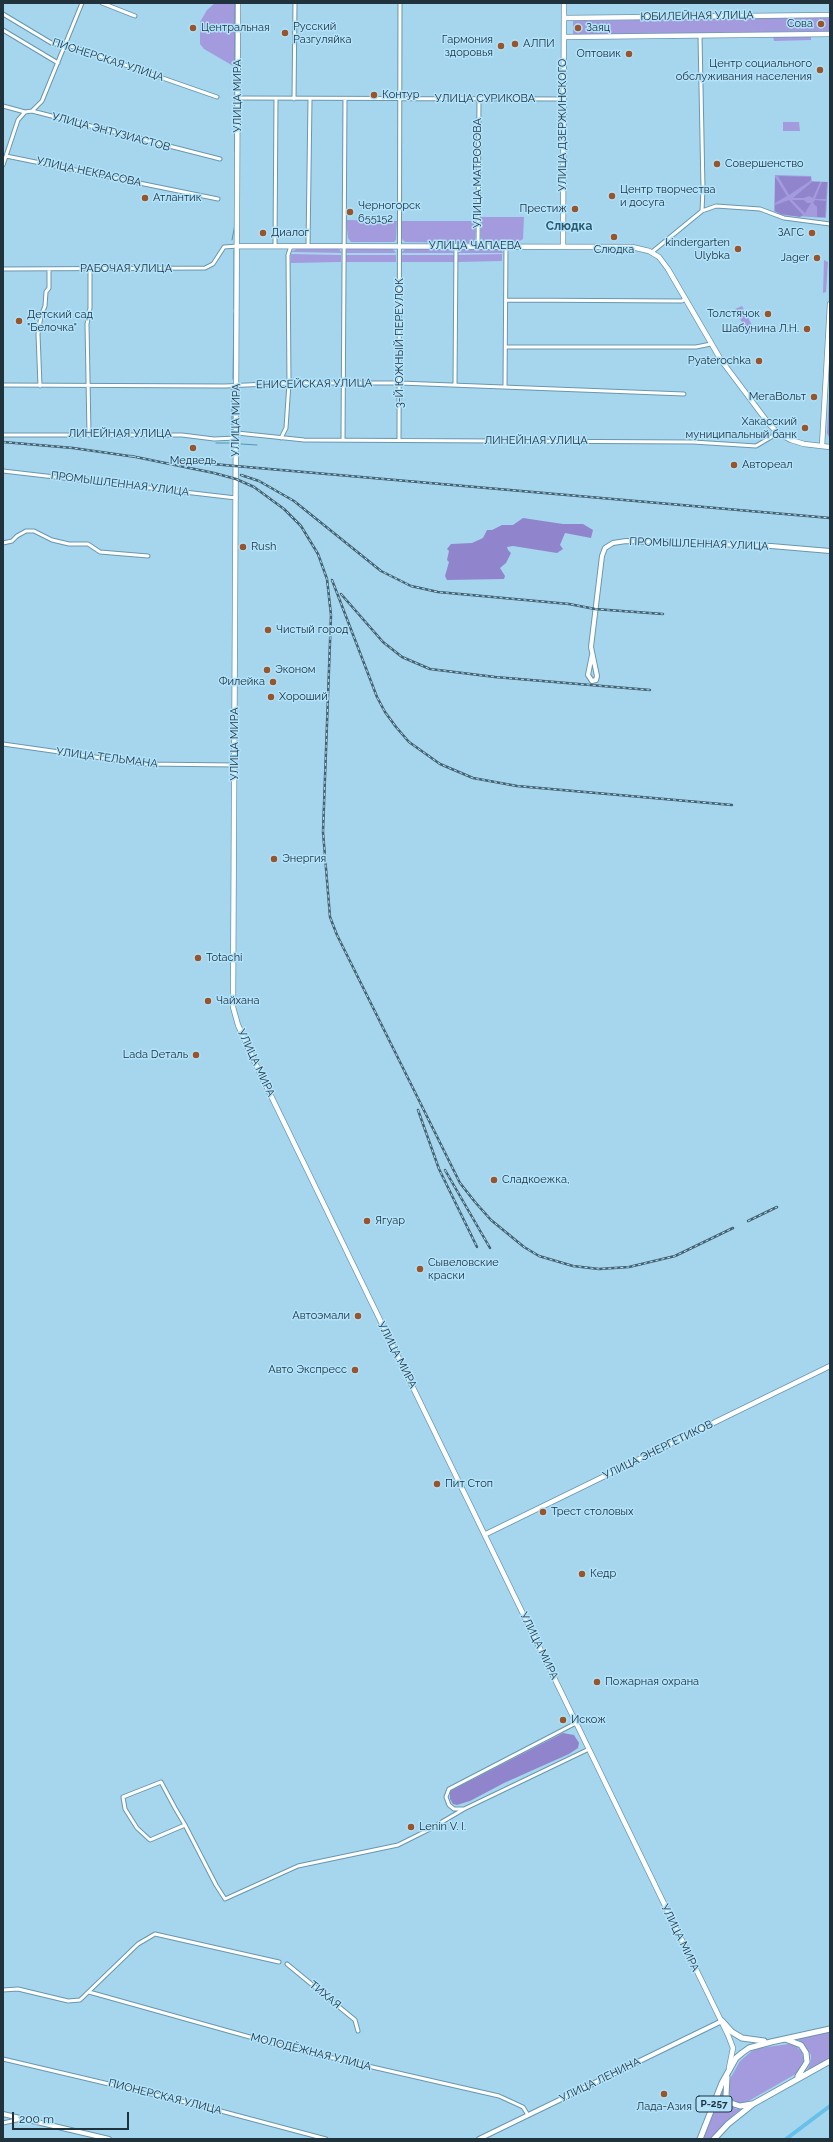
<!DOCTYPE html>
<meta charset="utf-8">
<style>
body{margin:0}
#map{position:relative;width:833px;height:2142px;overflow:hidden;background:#a5d6ee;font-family:Raleway,sans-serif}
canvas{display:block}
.frame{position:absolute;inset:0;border:4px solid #20333d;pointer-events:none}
.scale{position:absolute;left:12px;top:2112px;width:117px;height:18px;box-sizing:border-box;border:2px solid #20333d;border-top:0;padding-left:5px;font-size:12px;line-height:14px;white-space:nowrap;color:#20333d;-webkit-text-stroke:3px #b2e3fb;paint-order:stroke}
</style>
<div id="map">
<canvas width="833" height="2142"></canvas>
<div class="frame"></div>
<div class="scale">200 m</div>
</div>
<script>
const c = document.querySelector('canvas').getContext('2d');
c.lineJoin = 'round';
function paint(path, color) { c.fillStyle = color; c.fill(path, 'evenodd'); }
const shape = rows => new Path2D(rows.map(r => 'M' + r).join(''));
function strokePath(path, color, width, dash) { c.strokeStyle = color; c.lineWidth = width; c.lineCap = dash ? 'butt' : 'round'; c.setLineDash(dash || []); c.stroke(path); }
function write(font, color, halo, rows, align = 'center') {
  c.font = font + ' Raleway,sans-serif'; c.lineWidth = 3; c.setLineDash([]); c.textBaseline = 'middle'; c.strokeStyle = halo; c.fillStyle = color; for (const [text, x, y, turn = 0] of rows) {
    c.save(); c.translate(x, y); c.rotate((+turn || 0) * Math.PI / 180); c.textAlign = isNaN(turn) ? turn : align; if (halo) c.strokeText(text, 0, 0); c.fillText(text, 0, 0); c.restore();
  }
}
paint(shape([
 [215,3,236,3,235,67,204,49,200,44,200,22,207,10],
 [830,17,830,31,573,35,573,21],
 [773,37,811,37,811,40,774,41],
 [783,122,799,122,800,131,783,131],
 [775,175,811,176,812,181,828,182,826,218,781,215,774,211],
 [481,217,524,217,523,239,518,242,484,241,481,238],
 [346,220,397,221,396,240,394,242,351,242,348,238],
 [402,221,476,221,475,240,473,243,405,242,402,239],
 [298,248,339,249,342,253,291,252],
 [347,249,393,249,396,253,346,253],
 [405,249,451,249,454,253,401,253],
 [460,249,501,249,503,253,458,253],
 [291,254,341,255,341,262,291,263],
 [502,254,502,261,458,262,458,255],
 [346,255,396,255,396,262,346,262],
 [402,255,454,255,454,262,402,262],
 [824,260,828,262,826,292,823,293],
 [742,306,755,331,748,334,735,309],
 [830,380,830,439,827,433],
 [830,2032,830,2058,806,2072,811,2062,811,2055,804,2044,797,2039],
 [789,2044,795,2045,802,2052,804,2062,801,2069,794,2075,745,2103,740,2104,731,2099,728,2086,731,2077,740,2061,752,2051,760,2048],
 [723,2089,727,2103,736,2109,741,2109,727,2121,710,2139,703,2139]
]), '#a49bde');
paint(shape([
 [778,176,811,177,810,181,789,195],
 [775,177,787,196,775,203],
 [812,182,820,182,813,198,809,196,804,198,793,198],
 [822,182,827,182,826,199,815,199],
 [789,200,803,215,800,217,781,214,775,211,775,205],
 [792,200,804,200,807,203,811,203,805,213],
 [815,200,826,201,825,217,817,217,817,207,813,203],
 [523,518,563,524,583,524,593,530,591,538,565,533,560,545,563,549,557,553,513,546,507,547,508,550,511,553,506,563,500,568,505,576,504,579,447,580,445,576,449,562,447,560,449,551,447,549,451,544,472,543,483,538,487,530,492,530,502,525,513,525],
 [563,1733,574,1735,579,1743,578,1748,569,1754,504,1783,470,1801,457,1805,453,1804,450,1799,450,1791]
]), '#9085cc');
strokePath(shape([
 [235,66,235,3],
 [235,73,235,151],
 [232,240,235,224],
 [234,250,234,309],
 [233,379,234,313],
 [232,434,232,389],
 [216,443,233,443],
 [241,444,257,445]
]), '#5196b6', 1);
strokePath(shape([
 [786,2139,830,2106]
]), '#66c0ea', 4);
const minor = shape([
 [102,3,135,16],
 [3,14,53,44,65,44,217,97],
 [3,30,58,63],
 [700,36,703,189,702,211],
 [238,98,564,99],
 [294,99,295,3],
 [3,106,25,112,32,111,220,159],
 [32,111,42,101,82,3],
 [6,156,218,199],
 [3,165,18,120,25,112],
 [275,246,276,99],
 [308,246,310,99],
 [478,246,479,99],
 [652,252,702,211,716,206,760,209,784,218,830,224],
 [3,269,205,268,213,264,224,247,238,246],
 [507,300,682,301,685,299],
 [506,347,696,347,711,344],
 [455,384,456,246],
 [3,385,225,386,289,383,400,383,684,394],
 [40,386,38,334,41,316,45,306,46,292,49,288,49,269],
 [505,386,506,246],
 [237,433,304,440,693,442,756,446,778,433],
 [89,434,87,324,90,308,90,269],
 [3,435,182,435,214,439,236,438],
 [281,438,286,428,289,383,288,255,291,246],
 [343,440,345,99],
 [399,440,400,3],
 [3,471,236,498],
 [3,543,12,541,17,536,26,531,34,531,52,540,69,544,88,544,100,552,148,556],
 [3,744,144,764,236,765],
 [464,1809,454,1809,449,1805,446,1797,449,1789,576,1723],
 [185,1825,150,1840,137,1828,125,1809,123,1797,161,1782,175,1808,185,1825,216,1885,225,1899,298,1866,398,1845,430,1829,464,1809,589,1749],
 [287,1964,355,2020,358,2031],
 [3,1990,18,1989,68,2001,80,2000,138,1944,155,1934,279,1962],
 [89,1992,289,2048,499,2096,523,2107,528,2115],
 [3,2059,202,2106,326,2139],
 [3,2123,21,2119]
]);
const tertiary = shape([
 [592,655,588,675,592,681,596,680,597,676,591,647,602,556,605,548,613,543,626,541,771,546,830,551],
 [3,2114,109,2139],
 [479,2139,722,2021]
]);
const secondary = shape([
 [238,3,233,1007,238,1025,257,1067,728,2035,733,2048,729,2068],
 [564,18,830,15],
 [564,37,830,34],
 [238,246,632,247,649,251,659,257,668,269,721,360,769,424,778,433,791,440,804,444,830,447],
 [563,246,564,3],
 [822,446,830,304],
 [486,1534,830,1366]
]);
const trunk = shape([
 [722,2021,732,2032,742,2038,764,2041],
 [785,2039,801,2045,806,2053,807,2062,798,2076],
 [727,2077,726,2095,731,2103,740,2106,752,2104],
 [700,2139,722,2083,736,2058,742,2053,749,2048,771,2042,830,2029],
 [714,2139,728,2124,753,2104,830,2061]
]);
strokePath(minor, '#6897ae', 5);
strokePath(tertiary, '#6897ae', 6);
strokePath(secondary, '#6897ae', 6);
strokePath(trunk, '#6897ae', 7);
strokePath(minor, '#fff', 3);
strokePath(tertiary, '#fff', 4);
strokePath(secondary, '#fff', 4.5);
strokePath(trunk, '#fff', 5);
const rail = shape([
 [3,442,73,448,136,457],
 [131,456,214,473,236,479,254,487,284,509,301,526,318,554,327,579,331,615,323,832,330,917,337,935,460,1183,475,1202,491,1220,524,1247,539,1256,573,1266,599,1269,629,1267,675,1256,733,1228],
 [178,461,830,518],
 [241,475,259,481,294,501,381,571,411,586,438,592,569,604,595,609,663,614],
 [332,580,377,697,385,712,396,727,409,742,440,764,473,778,517,786,732,805],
 [341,594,383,642,402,657,430,669,495,677,650,690],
 [418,1110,439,1169,477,1247],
 [445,1170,490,1248],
 [748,1221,777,1207]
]);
strokePath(rail, '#45606e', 2.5);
strokePath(rail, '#b2e3fb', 1, [3]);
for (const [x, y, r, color] of [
 [821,24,4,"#9a542a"],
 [193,28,4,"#9a542a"],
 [578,28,4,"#9a542a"],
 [285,33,4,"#9a542a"],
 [515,44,4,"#9a542a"],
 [501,46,4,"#9a542a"],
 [629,54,4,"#9a542a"],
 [820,70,4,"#9a542a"],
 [374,95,4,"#9a542a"],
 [717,164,4,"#9a542a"],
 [612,196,4,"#9a542a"],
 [145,198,4,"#9a542a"],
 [575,209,4,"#9a542a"],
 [350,212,4,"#9a542a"],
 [263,233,4,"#9a542a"],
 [812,233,4,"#9a542a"],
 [614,237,4,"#9a542a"],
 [738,249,4,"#9a542a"],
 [817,258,4,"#9a542a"],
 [768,314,4,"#9a542a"],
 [19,321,4,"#9a542a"],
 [807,329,4,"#9a542a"],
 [759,361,4,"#9a542a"],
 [814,397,4,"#9a542a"],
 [805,428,4,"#9a542a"],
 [193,448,4,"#9a542a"],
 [734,465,4,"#9a542a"],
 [243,547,4,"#9a542a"],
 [268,630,4,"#9a542a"],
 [267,670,4,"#9a542a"],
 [273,682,4,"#9a542a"],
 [271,697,4,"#9a542a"],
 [274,859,4,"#9a542a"],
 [198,958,4,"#9a542a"],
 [208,1001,4,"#9a542a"],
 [196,1055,4,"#9a542a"],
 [494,1180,4,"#9a542a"],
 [367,1221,4,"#9a542a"],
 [420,1269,4,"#9a542a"],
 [358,1316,4,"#9a542a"],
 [355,1370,4,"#9a542a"],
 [437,1484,4,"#9a542a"],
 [543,1512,4,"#9a542a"],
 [582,1574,4,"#9a542a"],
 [597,1682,4,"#9a542a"],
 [563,1720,4,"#9a542a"],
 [411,1827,4,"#9a542a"],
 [664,2094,4,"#9a542a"]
]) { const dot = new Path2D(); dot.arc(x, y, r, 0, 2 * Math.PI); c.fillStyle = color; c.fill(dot); strokePath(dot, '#b2e3fb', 1.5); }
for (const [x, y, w] of [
 [714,2104,36]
]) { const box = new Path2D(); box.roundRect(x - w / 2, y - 8, w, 16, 3); c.fillStyle = '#b2e3fb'; c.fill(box); strokePath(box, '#20333d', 1); }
write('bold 10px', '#20333d', null, [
 ["Р-257",714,2104]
]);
write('11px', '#20333d', '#b2e3fb', [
 ["ЮБИЛЕЙНАЯ УЛИЦА",697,16,-1],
 ["ПИОНЕРСКАЯ УЛИЦА",108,60,18],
 ["УЛИЦА МИРА",238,96,-90],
 ["УЛИЦА СУРИКОВА",485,99],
 ["УЛИЦА ДЗЕРЖИНСКОГО",563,125,-90],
 ["УЛИЦА ЭНТУЗИАСТОВ",111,132,15],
 ["УЛИЦА НЕКРАСОВА",89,172,12],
 ["УЛИЦА МАТРОСОВА",478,173,-90],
 ["УЛИЦА ЧАПАЕВА",475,246],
 ["РАБОЧАЯ УЛИЦА",126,269],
 ["3-Й ЮЖНЫЙ ПЕРЕУЛОК",400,343,-90],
 ["ЕНИСЕЙСКАЯ УЛИЦА",314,384,-1],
 ["УЛИЦА МИРА",236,420,-89],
 ["ЛИНЕЙНАЯ УЛИЦА",120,434],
 ["ЛИНЕЙНАЯ УЛИЦА",536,441],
 ["ПРОМЫШЛЕННАЯ УЛИЦА",120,484,7],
 ["ПРОМЫШЛЕННАЯ УЛИЦА",699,544,2],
 ["УЛИЦА МИРА",235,744,-90],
 ["УЛИЦА ТЕЛЬМАНА",107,758,7],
 ["УЛИЦА МИРА",256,1063,65],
 ["УЛИЦА МИРА",397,1355,63],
 ["УЛИЦА ЭНЕРГЕТИКОВ",658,1450,-26],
 ["УЛИЦА МИРА",539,1646,64],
 ["УЛИЦА МИРА",680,1938,64],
 ["ТИХАЯ",325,1995,39],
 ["МОЛОДЁЖНАЯ УЛИЦА",311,2052,14],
 ["УЛИЦА ЛЕНИНА",600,2080,-26],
 ["ПИОНЕРСКАЯ УЛИЦА",165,2097,14]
]);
write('11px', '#20333d', '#b2e3fb', [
 ["Сова",813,24,"right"],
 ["Русский",293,27],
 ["Разгуляйка",293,40],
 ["Центральная",201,28],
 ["Заяц",586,28],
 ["Гармония",493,40,"right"],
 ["здоровья",493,53,"right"],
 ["АЛПИ",523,44],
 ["Оптовик",621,54,"right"],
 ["Центр социального",812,64,"right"],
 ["обслуживания населения",812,77,"right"],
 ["Контур",382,95],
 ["Совершенство",725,164],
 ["Центр творчества",620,190],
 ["и досуга",620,203],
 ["Атлантик",153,198],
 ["Черногорск",358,206],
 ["655152",358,219],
 ["Престиж",567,209,"right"],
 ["Диалог",271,233],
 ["ЗАГС",804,233,"right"],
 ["kindergarten",730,243,"right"],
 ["Ulybka",730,256,"right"],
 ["Слюдка",614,250,"center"],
 ["Jager",809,258,"right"],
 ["Толстячок",760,314,"right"],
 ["Детский сад",27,315],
 ["\"Белочка\"",27,328],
 ["Шабунина Л.Н.",799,329,"right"],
 ["Pyaterochka",751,361,"right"],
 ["МегаВольт",806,397,"right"],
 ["Хакасский",797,422,"right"],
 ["муниципальный банк",797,435,"right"],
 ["Медведь",193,461,"center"],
 ["Автореал",742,465],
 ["Rush",251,547],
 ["Чистый город",276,630],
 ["Эконом",275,670],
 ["Филейка",265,682,"right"],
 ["Хороший",279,697],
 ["Энергия",282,859],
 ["Totachi",206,958],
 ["Чайхана",216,1001],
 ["Lada Dеталь",188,1055,"right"],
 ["Сладкоежка,",502,1180],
 ["Ягуар",375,1221],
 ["Сывеловские",428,1263],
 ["краски",428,1276],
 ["Автоэмали",350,1316,"right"],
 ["Авто Экспресс",347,1370,"right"],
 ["Пит Стоп",445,1484],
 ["Трест столовых",551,1512],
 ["Кедр",590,1574],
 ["Пожарная охрана",605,1682],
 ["Искож",571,1720],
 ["Lenin V. I.",419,1827],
 ["Лада-Азия",664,2107,"center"]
], 'left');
write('bold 12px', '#2b596e', '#b2e3fb', [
 ["Слюдка",569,226]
]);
</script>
